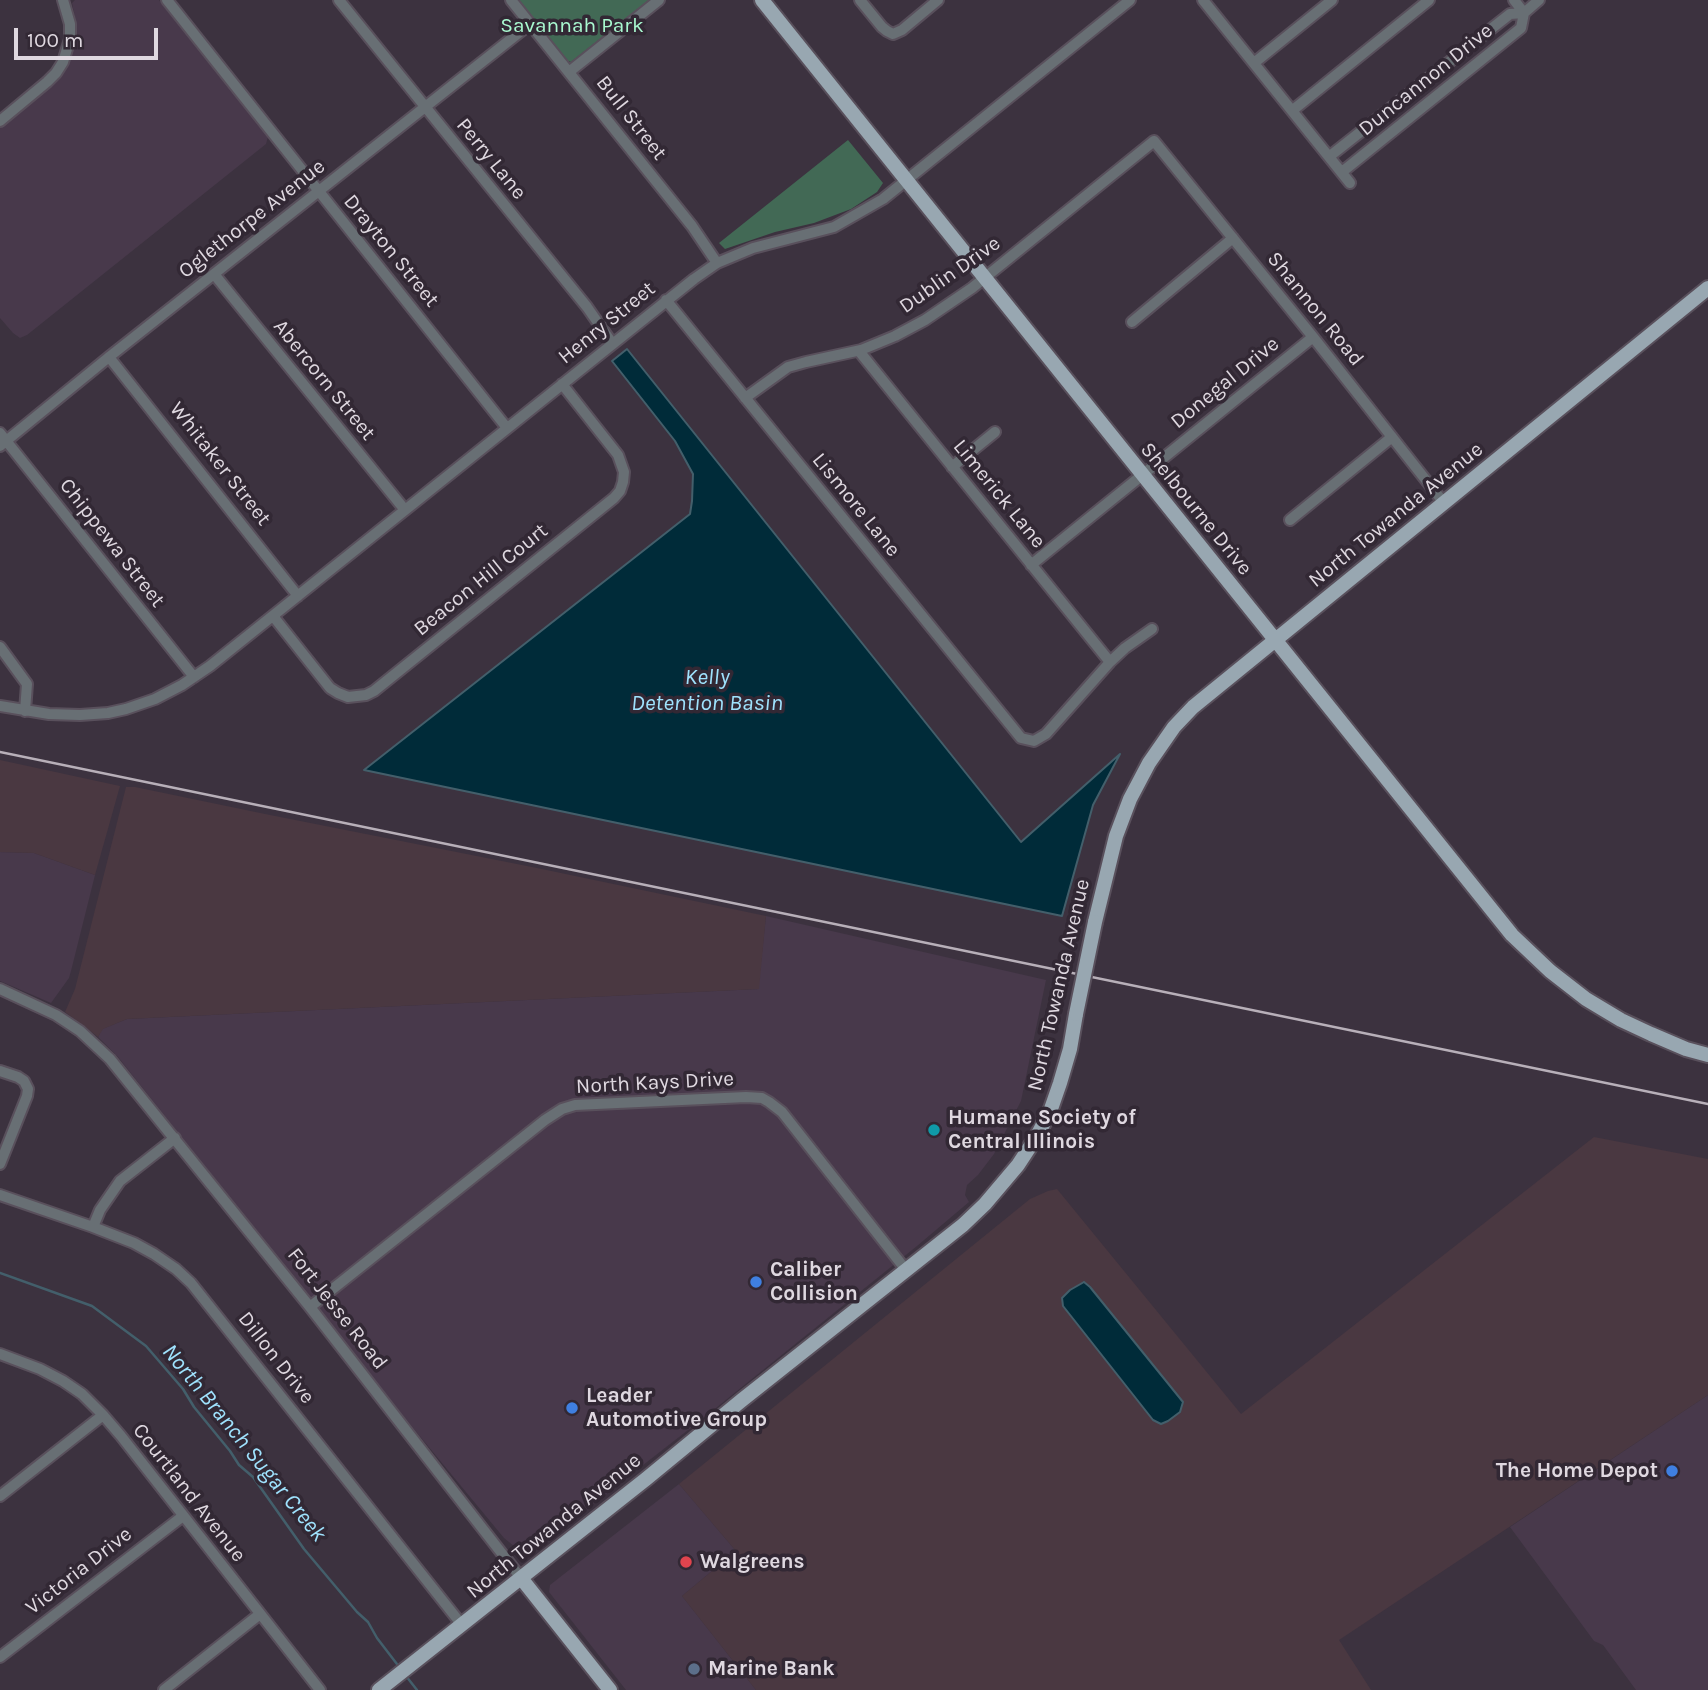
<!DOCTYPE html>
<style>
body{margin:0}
#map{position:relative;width:1708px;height:1690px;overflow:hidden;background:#3c323f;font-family:Karla,sans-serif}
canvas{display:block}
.scale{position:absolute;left:14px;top:28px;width:144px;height:32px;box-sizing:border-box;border:4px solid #dfd8e0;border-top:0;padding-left:9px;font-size:21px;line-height:24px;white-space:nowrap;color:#dfd8e0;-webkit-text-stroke:5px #322834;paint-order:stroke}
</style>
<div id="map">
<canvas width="1708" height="1690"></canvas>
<div class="scale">100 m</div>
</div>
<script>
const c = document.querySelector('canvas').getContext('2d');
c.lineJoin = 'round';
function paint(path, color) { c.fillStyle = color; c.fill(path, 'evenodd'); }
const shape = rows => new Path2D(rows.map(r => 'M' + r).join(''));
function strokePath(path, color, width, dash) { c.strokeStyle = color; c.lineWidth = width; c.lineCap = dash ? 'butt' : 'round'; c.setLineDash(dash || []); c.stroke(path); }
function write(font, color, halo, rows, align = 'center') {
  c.font = font + ' Karla,sans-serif'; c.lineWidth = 7; c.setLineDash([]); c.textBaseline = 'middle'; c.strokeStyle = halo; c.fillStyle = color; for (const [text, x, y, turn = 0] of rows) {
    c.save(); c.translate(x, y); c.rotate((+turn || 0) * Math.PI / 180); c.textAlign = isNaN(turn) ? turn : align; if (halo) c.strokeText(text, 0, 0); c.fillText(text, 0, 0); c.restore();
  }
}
paint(shape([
 [75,0,159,0,268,137,266,144,27,335,20,338,13,333,0,318,0,123,32,100,72,47,76,22,72,3],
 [0,852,34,853,95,875,71,971,69,978,51,1003,0,981],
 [766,916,1046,980,1021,1101,994,1154,978,1175,967,1185,965,1195,969,1202,917,1246,706,1416,538,1547,525,1551,519,1550,504,1538,413,1428,118,1057,98,1037,102,1029,127,1019,758,989],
 [1708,1395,1708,1690,1636,1690,1603,1645,1594,1641,1510,1527],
 [679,1484,736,1551,682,1596,756,1690,626,1690,549,1592,550,1585]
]), '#48394b');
paint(shape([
 [0,760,120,786,95,875,34,853,0,852],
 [126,787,135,787,265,814,537,868,766,916,759,989,127,1019,103,1029,98,1037,65,1012,75,989],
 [1594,1137,1708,1159,1708,1395,1339,1640,1371,1690,756,1690,682,1596,736,1551,679,1484,1030,1199,1048,1191,1057,1189,1241,1414]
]), '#4a3841');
paint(shape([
 [518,0,649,0,571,62,565,60],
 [848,140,883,183,877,192,851,209,814,223,775,232,725,249,719,243]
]), '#426955');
const water = shape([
 [627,349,1021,842,1120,754,1093,805,1062,916,364,770,690,514,692,501,693,474,675,441,612,361,627,349],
 [1084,1282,1090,1287,1183,1402,1180,1412,1168,1421,1161,1424,1153,1420,1063,1306,1062,1298,1070,1290,1084,1282]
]);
paint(water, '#002b39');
strokePath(water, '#435f6b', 2);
strokePath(shape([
 [0,1273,92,1306,146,1346,183,1389,194,1407,230,1451,239,1465,253,1477,304,1549,357,1612,368,1622,377,1638,400,1668],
 [406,1676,417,1690]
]), '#435f6b', 2.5);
const minor = shape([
 [167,0,507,428],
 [339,0,587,307,612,343],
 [511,0,692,226,717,263],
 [860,0,882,27,887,31,893,34,902,30,938,0],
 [1203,0,1350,183],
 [1514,0,1524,13],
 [1254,63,1332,0],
 [569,72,659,0],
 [1293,110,1429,0],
 [0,121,47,82,56,73,63,62,70,39,70,24,63,0],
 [1330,156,1510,14,1524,13,1539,0],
 [1342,172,1521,28,1524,13],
 [214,274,405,510],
 [666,300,1021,738,1034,741,1046,734,1110,662,1125,648,1152,629],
 [1132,322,1233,238],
 [859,351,1110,662],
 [109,357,298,596],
 [745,398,788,367,806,362,861,350,895,336,925,320,972,288,1154,141,1313,337,1444,503],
 [0,433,194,677],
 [0,446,109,357,530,24],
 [952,467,995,432],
 [1290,520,1392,437],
 [1031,565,1313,337],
 [273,616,330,688,338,693,348,697,366,695,374,691,614,498,620,491,623,482,624,472,618,455,562,384],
 [0,647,27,684,25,711],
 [0,706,49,714,80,715,108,713,126,709,155,699,182,685,210,666,694,279,717,263,753,248,834,227,883,199,1130,0],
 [0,989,56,1015,80,1031,110,1059,310,1307,521,1578],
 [0,1071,18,1077,24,1081,28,1089,27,1096,0,1164],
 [0,1195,93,1227,134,1243,154,1254,176,1269,191,1283,462,1625],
 [93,1227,100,1210,120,1181,175,1138],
 [310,1307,545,1120,562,1109,575,1105,746,1097,762,1098,769,1102,782,1112,906,1270],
 [0,1354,40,1369,63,1381,82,1394,103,1415,121,1436,320,1690],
 [0,1496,103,1415],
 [0,1657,183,1516],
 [164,1690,260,1614]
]);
const major = shape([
 [762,0,1512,935,1550,971,1586,999,1621,1020,1651,1034,1686,1049,1708,1055],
 [1095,922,1116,836,1130,799,1149,763,1174,727,1193,707,1708,288],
 [521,1578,610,1690],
 [379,1690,646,1479,742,1400,963,1225,985,1204,1018,1165,1037,1136,1051,1109,1060,1083,1070,1049,1076,1014]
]);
strokePath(minor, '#59505c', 14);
strokePath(major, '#59505c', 18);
strokePath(minor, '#686f74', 10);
strokePath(major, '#98a7b1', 14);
strokePath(shape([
 [0,752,1708,1104]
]), '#b8b0b9', 2.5);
const majorBridge = shape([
 [1076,1014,1095,922]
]);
strokePath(majorBridge, '#59505c', 18, []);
strokePath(majorBridge, '#98a7b1', 14);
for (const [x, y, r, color] of [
 [934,1130,7,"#0f9aa8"],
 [756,1282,7,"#3f7fe0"],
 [572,1408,7,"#3f7fe0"],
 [1672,1471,7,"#3f7fe0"],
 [686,1562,7,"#e0444e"],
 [694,1669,7,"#5c6f8a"]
]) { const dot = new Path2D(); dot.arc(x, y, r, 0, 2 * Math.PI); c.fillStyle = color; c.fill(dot); strokePath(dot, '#322834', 2.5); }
write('21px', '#a9f9d0', '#322834', [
 ["Savannah Park",572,26]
]);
write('21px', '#dfd8e0', '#322834', [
 ["Duncannon Drive",1426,80,-39],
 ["Bull Street",631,118,52],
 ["Perry Lane",491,159,51],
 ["Oglethorpe Avenue",252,219,-38],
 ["Drayton Street",391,251,51],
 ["Dublin Drive",950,275,-35],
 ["Shannon Road",1315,309,51],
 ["Henry Street",607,323,-39],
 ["Abercorn Street",324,380,51],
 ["Donegal Drive",1225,383,-39],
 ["Whitaker Street",220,464,52],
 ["Limerick Lane",999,494,51],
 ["Lismore Lane",856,505,51],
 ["Shelbourne Drive",1196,509,51],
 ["North Towanda Avenue",1396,515,-39],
 ["Chippewa Street",112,543,52],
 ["Beacon Hill Court",481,580,-39],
 ["North Towanda Avenue",1059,985,-77],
 ["North Kays Drive",655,1083,-3],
 ["Fort Jesse Road",337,1309,52],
 ["Dillon Drive",276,1358,52],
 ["Courtland Avenue",189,1493,52],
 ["North Towanda Avenue",554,1526,-39],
 ["Victoria Drive",79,1571,-38]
]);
write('bold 21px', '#dfd8e0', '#322834', [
 ["Humane Society of",948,1118],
 ["Central Illinois",948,1142],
 ["Caliber",770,1270],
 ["Collision",770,1294],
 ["Leader",586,1396],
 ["Automotive Group",586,1420],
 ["The Home Depot",1658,1471,"right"],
 ["Walgreens",700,1562],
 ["Marine Bank",708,1669]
], 'left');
write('italic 23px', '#9fe2fd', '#322834', [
 ["Kelly",707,677],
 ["Detention Basin",707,703],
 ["North Branch Sugar Creek",244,1443,51]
]);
</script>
